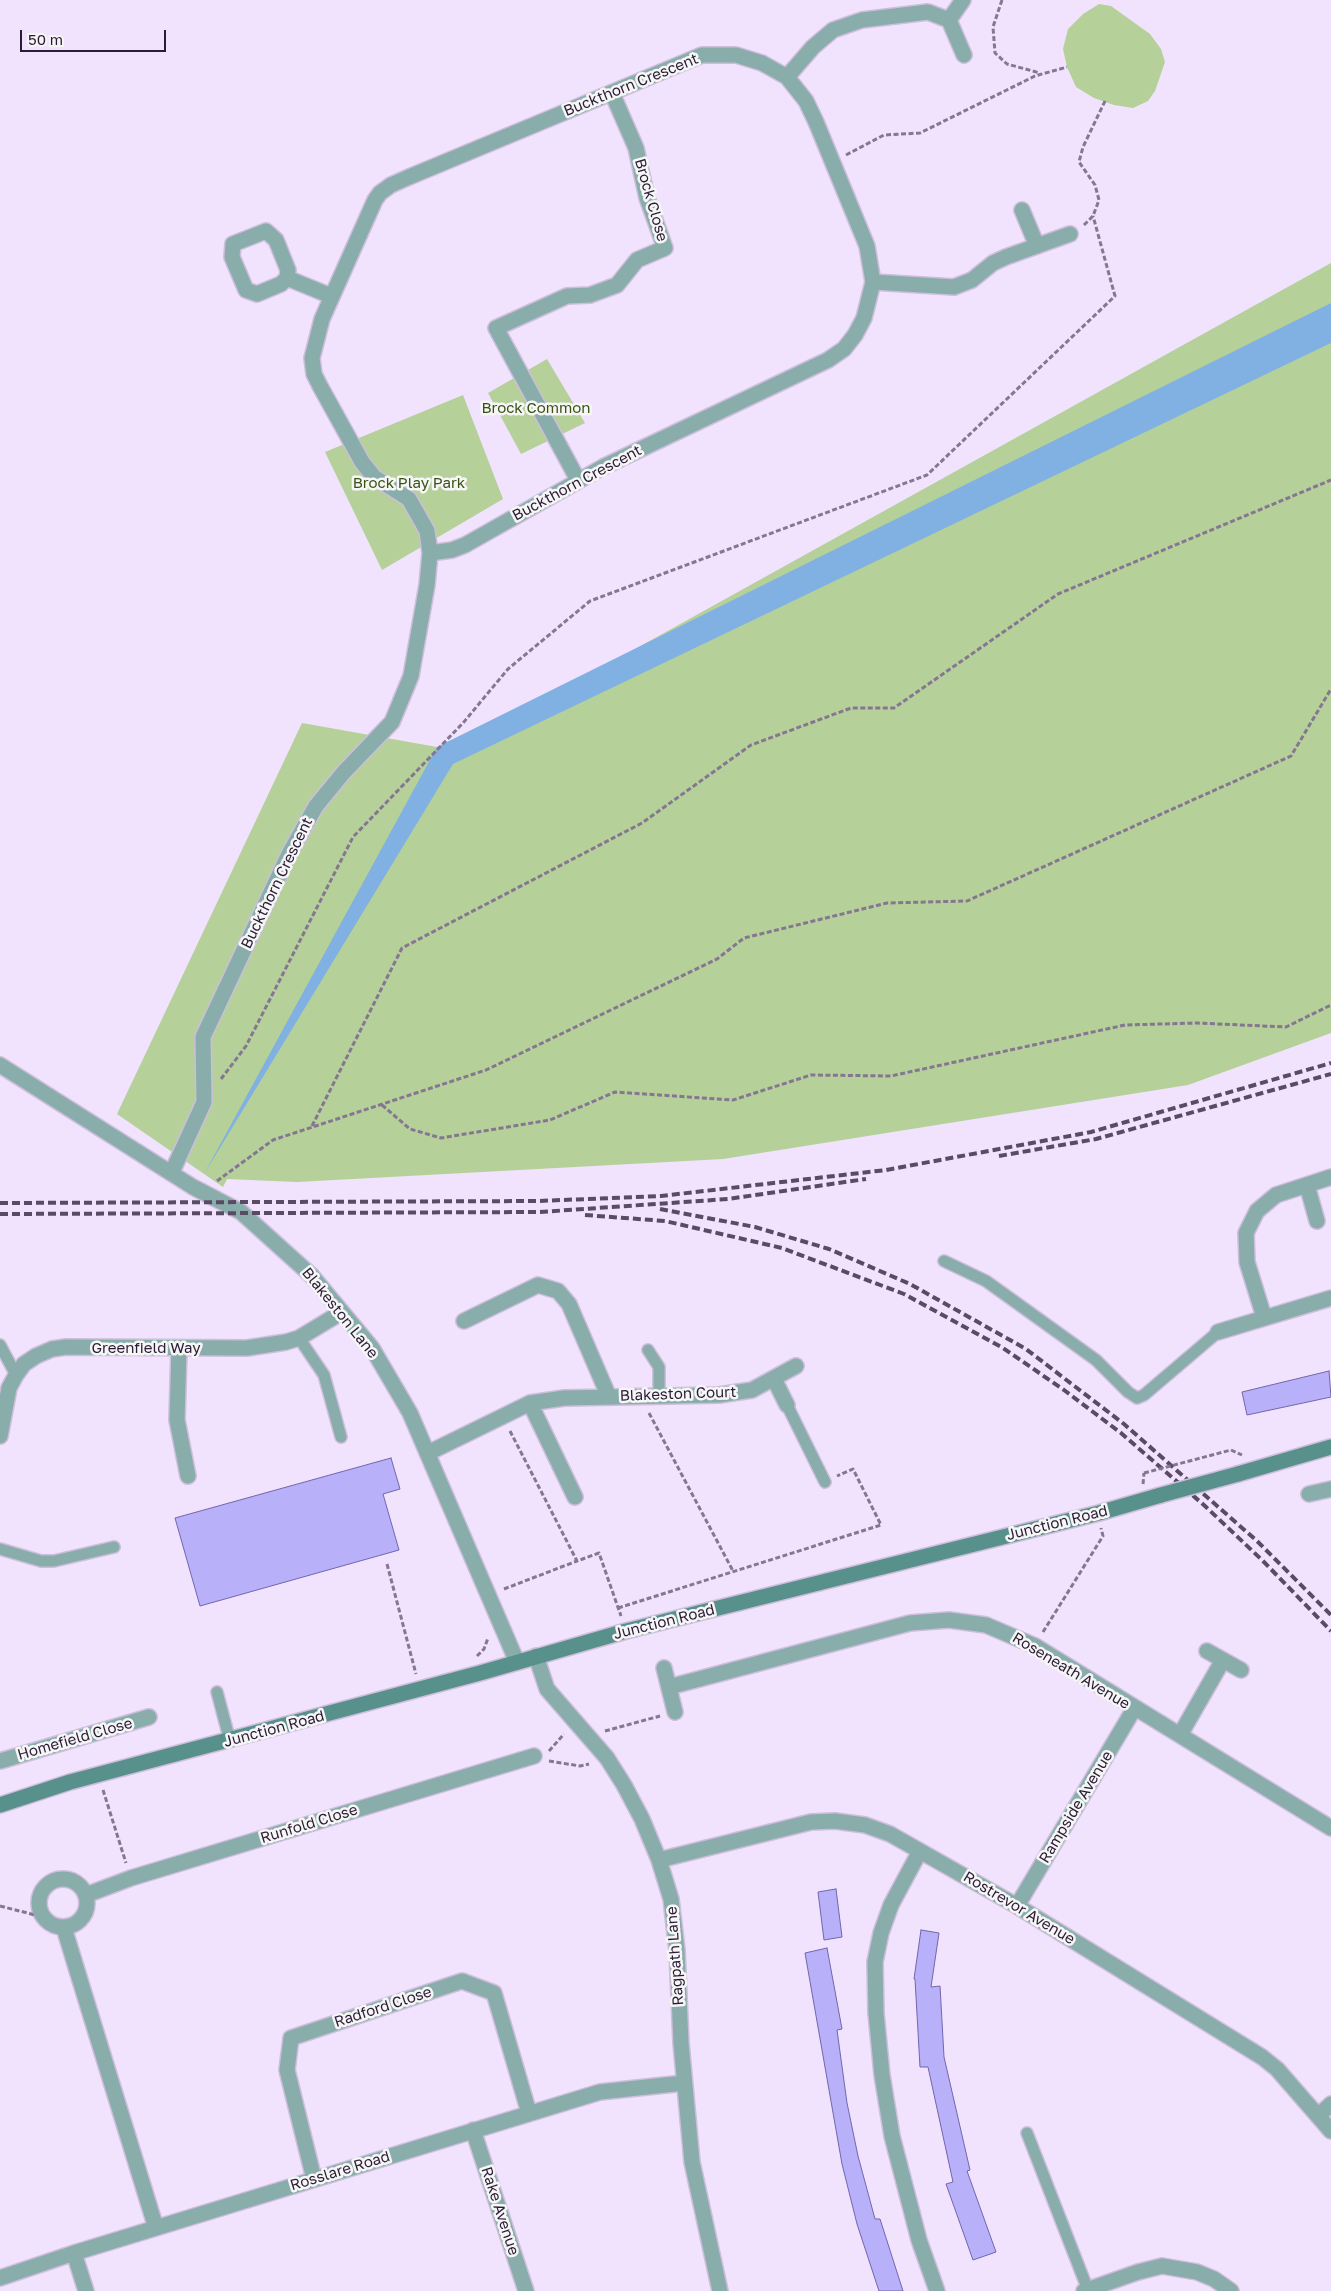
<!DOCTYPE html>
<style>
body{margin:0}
#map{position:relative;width:1331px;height:2291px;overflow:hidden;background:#f1e2fe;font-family:"Golos Text",sans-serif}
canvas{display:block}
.scale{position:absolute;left:20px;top:30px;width:146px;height:22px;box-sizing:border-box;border:2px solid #2b1c36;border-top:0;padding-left:6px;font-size:15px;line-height:18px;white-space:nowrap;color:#2b1c36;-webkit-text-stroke:4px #f6f6f6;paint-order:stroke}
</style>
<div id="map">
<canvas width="1331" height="2291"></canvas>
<div class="scale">50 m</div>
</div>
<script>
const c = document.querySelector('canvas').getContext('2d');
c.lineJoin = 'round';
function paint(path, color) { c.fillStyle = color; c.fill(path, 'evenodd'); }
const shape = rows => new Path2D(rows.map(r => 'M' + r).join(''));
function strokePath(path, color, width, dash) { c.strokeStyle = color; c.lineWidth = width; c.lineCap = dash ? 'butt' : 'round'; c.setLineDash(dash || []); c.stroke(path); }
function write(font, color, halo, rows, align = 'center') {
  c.font = font + ' "Golos Text",sans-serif'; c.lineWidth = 5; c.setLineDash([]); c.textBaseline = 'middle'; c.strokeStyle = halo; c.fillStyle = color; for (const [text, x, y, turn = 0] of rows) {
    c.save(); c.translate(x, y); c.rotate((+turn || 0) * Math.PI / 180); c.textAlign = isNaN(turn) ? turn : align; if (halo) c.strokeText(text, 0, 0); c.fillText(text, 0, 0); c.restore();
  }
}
paint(shape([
 [1099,4,1111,6,1150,34,1161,49,1165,62,1155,91,1148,101,1133,108,1114,105,1094,98,1076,87,1067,67,1063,49,1068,29,1083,14],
 [1331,263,1331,1033,1188,1085,723,1159,297,1182,227,1179,223,1187,117,1114,302,723,437,747,563,689],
 [547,359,585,423,521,454,488,393],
 [463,395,503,499,382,570,325,452]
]), '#b5d099');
paint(shape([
 [1331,303,1331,343,453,764,204,1174,437,747]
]), '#81b1e2');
const building = shape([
 [1329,1371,1331,1397,1247,1415,1242,1392,1329,1371],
 [391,1458,400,1489,383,1494,399,1550,200,1606,175,1518,391,1458],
 [836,1889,842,1937,824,1940,818,1892,836,1889],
 [921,1930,939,1933,931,1987,940,1986,944,2057,970,2170,967,2171,996,2252,973,2260,946,2184,953,2182,928,2067,920,2067,915,1979,914,1979,921,1930],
 [827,1948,842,2029,837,2030,847,2103,858,2156,875,2219,880,2219,903,2291,879,2291,857,2224,842,2164,805,1953,827,1948]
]);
paint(building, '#b9b0fa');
strokePath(building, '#7066aa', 1);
const service = shape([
 [944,1261,986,1281,1096,1360,1128,1392,1137,1398,1144,1395,1218,1332],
 [299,1338,324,1375,341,1437],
 [0,1345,16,1375],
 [648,1350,659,1367,659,1396],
 [787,1405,825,1482],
 [0,1549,41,1561,54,1561,114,1547],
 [217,1692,230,1741],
 [1027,2133,1088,2290]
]);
const minor = shape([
 [949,20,963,0],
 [787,77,813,47,833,30,862,20,928,12,949,20,964,55],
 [1022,210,1037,246],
 [266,231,276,240,288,270,287,278,281,284,257,294,246,290,232,257,233,244,266,231],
 [287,278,331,296],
 [873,282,954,287,972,280,993,263,1006,257,1070,234],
 [578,480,496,328,567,296,590,295,617,285,637,260,665,248,647,198,636,148,612,93],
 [0,1065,193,1187,241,1212,312,1276,372,1348,410,1413,517,1662],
 [172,1172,204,1102,203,1037,289,854,316,806,344,772,392,722,411,676,427,585,430,553,427,531,409,499,374,477,362,462,320,386,314,374,312,358,322,319,375,200,380,193,391,185,409,177,702,55,736,55,762,63,787,77,806,101,816,122,867,246,873,282,864,318,855,335,844,349,828,360,603,467,465,545,452,550,430,553],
 [1307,1185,1317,1221],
 [1264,1317,1247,1262,1246,1233,1257,1211,1276,1195,1331,1177],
 [464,1321,538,1285,558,1291,569,1304,609,1397],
 [1218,1332,1331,1298],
 [179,1349,177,1420,188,1476],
 [774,1379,787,1405],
 [530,1403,575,1497],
 [0,1436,9,1388,16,1375,24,1364,36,1356,52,1349,66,1347,247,1348,286,1342,299,1338,342,1312],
 [428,1453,530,1403,564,1398,719,1395,752,1390,796,1366],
 [1309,1494,1331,1489],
 [1207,1651,1241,1670],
 [536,1656,547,1689,607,1758,624,1785,642,1819,659,1860,671,1899,677,1950,681,2043,692,2162,720,2291],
 [664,1668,675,1712],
 [669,1687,910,1623,949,1620,986,1625,1035,1646,1331,1828],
 [1180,1735,1223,1660],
 [0,1761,149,1717],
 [920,1851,891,1905,881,1933,875,1962,876,2013,882,2075,892,2136,919,2240,937,2291],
 [659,1860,811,1822,835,1821,865,1825,890,1834,1017,1906,1262,2057,1277,2069,1331,2131],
 '39 1903a24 24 0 1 1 48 0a24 24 0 1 1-48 0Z',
 [86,1895,131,1878,534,1756],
 [1017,1906,1134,1709],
 [64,1928,156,2228],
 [1318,2116,1331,2104],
 [473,2130,526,2291],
 [314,2179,287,2070,291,2038,462,1981,494,1993,529,2113],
 [74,2253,86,2291],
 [0,2278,74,2253,600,2092,684,2083],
 [1084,2291,1138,2272,1162,2266,1197,2272,1214,2279,1231,2291]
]);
const secondary = shape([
 [1238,1474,1331,1447],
 [0,1805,70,1782,480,1673,626,1631,1099,1513,1161,1495]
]);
strokePath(service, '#cdbeda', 14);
strokePath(minor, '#cdbeda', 18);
strokePath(secondary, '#cdbeda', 18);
strokePath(shape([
 [1002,0,993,27,995,53,1007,64,1040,73],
 [846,155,884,135,920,133,1035,76,1067,67],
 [1084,225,1093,216,1099,200,1095,185,1079,162,1083,147,1106,99],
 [221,1079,246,1046,353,837,463,723,508,669,590,601,927,475,1115,296,1093,216],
 [382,1105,410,1129,441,1138,550,1120,615,1092,733,1100,811,1075,891,1076,1125,1025,1197,1023,1286,1027,1331,1005],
 [312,1126,402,948,642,823,751,745,851,708,894,708,1058,594,1331,480],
 [217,1181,273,1140,486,1070,717,959,744,938,887,903,967,901,1291,756,1331,689],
 [649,1413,733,1571],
 [510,1431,577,1561,599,1553,621,1616],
 [1231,1450,1242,1455],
 [1143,1484,1144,1473],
 [387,1564,416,1674],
 [504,1589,577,1561],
 [618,1608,881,1525,853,1469,837,1476],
 [1043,1632,1103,1536,1101,1528],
 [477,1656,484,1649,488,1638],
 [605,1731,660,1716],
 [549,1751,564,1734],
 [549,1761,580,1766,589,1764],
 [103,1790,126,1863],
 [0,1906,43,1917]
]), '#857691', 3, [5, 2.5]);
strokePath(service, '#89adaa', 11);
strokePath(minor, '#89adaa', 15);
strokePath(secondary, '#58908b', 15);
strokePath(shape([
 [999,1156,1096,1139,1331,1074],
 [0,1203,538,1201,661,1196,886,1170,1091,1132,1331,1063],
 [660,1209,755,1227,829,1249,910,1284,1026,1349,1124,1424,1257,1541,1331,1615],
 [0,1214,540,1212,728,1199,866,1179],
 [585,1215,665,1221,782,1248,904,1294,1003,1348,1064,1390,1121,1433,1205,1506,1263,1561,1331,1631]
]), '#5a4b65', 4, [8, 4]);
const secondaryBridge = shape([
 [1161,1495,1238,1474]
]);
strokePath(secondaryBridge, '#cdbeda', 18, []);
strokePath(shape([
 [1144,1473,1231,1450]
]), '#857691', 3, [5, 2.5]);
strokePath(secondaryBridge, '#58908b', 15);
write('15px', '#2b1c36', '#f6f6f6', [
 ["Buckthorn Crescent",631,85,-22],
 ["Brock Close",651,200,74],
 ["Buckthorn Crescent",577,483,-28],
 ["Buckthorn Crescent",277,883,-64],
 ["Blakeston Lane",340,1313,51],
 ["Greenfield Way",146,1348],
 ["Blakeston Court",678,1394,-2],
 ["Junction Road",1057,1523,-14],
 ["Junction Road",664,1622,-14],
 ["Roseneath Avenue",1071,1671,31],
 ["Junction Road",274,1729,-15],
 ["Homefield Close",75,1739,-16],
 ["Rampside Avenue",1076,1807,-59],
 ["Runfold Close",309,1824,-17],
 ["Rostrevor Avenue",1019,1908,31],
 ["Ragpath Lane",675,1956,-94],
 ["Radford Close",383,2007,-18],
 ["Rosslare Road",340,2171,-17],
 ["Rake Avenue",500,2211,72]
]);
write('15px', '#385212', '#f6f6f6', [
 ["Brock Common",536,408],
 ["Brock Play Park",409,483]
]);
</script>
